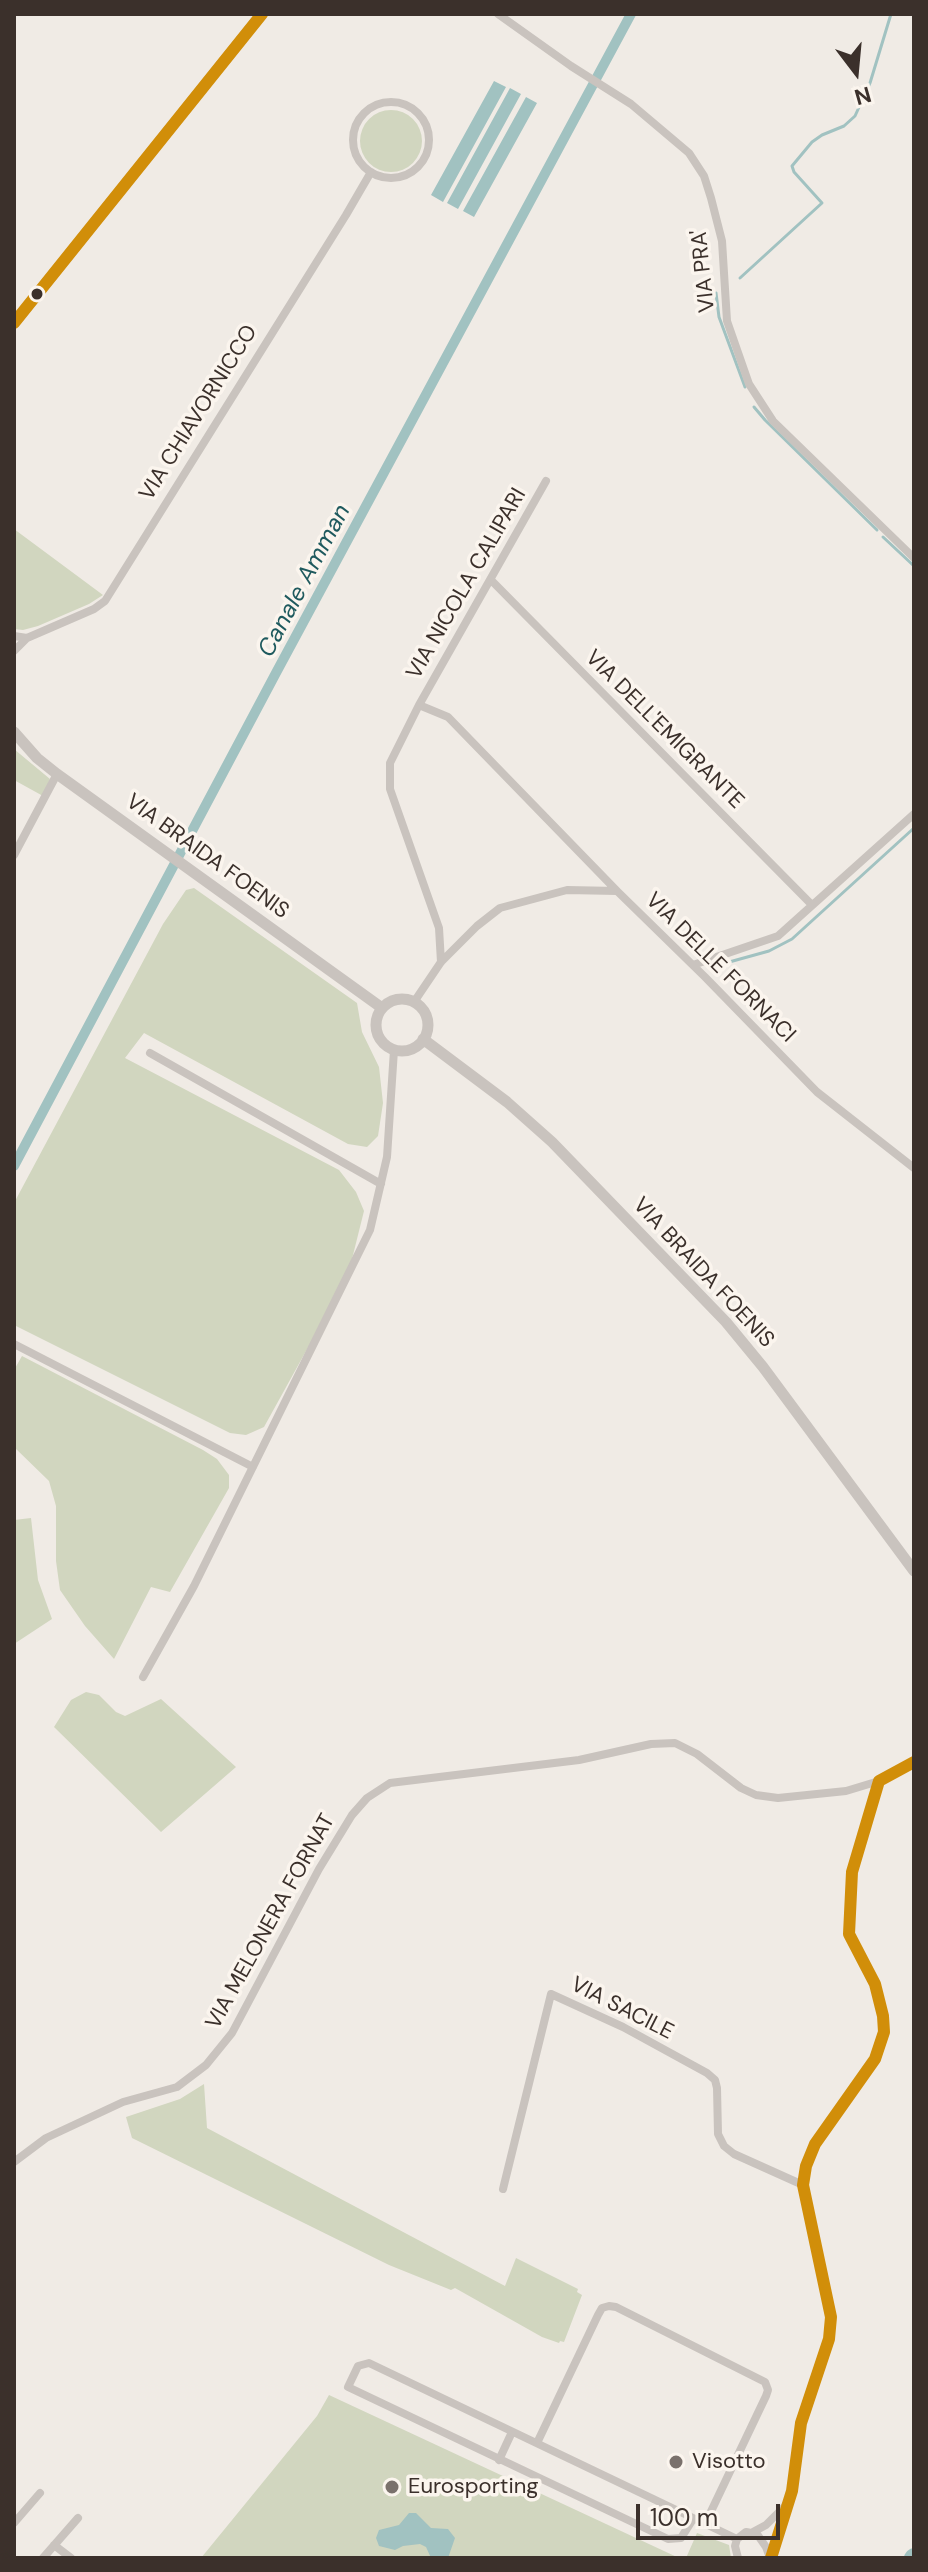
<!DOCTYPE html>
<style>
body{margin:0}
#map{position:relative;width:928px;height:2572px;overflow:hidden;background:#f0ebe5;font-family:"DM Sans",sans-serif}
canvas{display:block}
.frame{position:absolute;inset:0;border:16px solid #3b302b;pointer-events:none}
.north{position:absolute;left:816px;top:32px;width:80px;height:80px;-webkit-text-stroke:6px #fbf5ee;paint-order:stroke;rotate:164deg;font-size:22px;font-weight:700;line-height:32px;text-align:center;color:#3b302b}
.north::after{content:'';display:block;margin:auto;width:28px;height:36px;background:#3b302b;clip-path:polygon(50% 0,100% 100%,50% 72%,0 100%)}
.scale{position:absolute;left:636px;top:2504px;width:144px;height:36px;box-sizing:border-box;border:4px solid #3b302b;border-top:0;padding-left:10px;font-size:24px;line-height:28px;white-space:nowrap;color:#3b302b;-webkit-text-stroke:6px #fbf5ee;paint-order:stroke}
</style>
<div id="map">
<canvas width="928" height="2572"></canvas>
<div class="frame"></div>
<div class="north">N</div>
<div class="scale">100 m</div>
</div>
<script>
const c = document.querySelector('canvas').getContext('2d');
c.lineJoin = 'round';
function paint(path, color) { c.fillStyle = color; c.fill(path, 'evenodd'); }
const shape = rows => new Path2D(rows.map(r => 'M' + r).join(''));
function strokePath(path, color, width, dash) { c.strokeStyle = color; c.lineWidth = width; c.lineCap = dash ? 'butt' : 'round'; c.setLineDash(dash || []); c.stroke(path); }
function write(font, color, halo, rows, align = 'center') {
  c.font = font + ' "DM Sans",sans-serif'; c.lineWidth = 7; c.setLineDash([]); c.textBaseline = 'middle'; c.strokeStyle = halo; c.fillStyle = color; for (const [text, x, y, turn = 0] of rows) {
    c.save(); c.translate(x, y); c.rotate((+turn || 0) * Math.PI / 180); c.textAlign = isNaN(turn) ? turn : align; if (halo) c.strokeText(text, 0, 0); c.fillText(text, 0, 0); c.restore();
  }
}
paint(shape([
 '360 141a31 31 0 1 1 62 0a31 31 0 1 1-62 0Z',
 [14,529,103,595,89,604,38,626,23,630,14,629],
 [14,749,50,779,43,796,14,780],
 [194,888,357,1003,362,1032,379,1067,383,1103,378,1136,367,1147,348,1144,144,1033,125,1058,339,1170,356,1192,364,1211,348,1275,264,1427,246,1435,230,1433,14,1325,14,1203,163,924,186,890],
 [22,1356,203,1450,217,1459,229,1475,229,1488,170,1592,151,1587,114,1659,85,1626,60,1590,56,1561,56,1506,49,1481,14,1447,14,1370],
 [31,1518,38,1580,52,1619,14,1644,14,1520],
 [86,1692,99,1695,116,1712,125,1716,161,1699,236,1767,161,1832,54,1727,71,1700],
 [204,2084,207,2128,505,2286,516,2258,578,2289,577,2292,582,2295,564,2342,560,2341,559,2343,542,2337,455,2288,451,2290,389,2265,132,2138,126,2117,180,2099],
 [329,2395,679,2558,201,2558,317,2416],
 [697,2533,729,2545,731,2558,686,2558]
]), '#d1d6bf');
paint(shape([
 [494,81,506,87,443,202,431,195],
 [510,88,521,94,458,209,447,203],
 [526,97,537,103,474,217,463,211],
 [409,2513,416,2513,431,2528,448,2529,455,2538,448,2558,431,2558,426,2547,420,2544,403,2546,395,2550,379,2546,376,2538,379,2530,399,2525]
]), '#a1c2c1');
strokePath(shape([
 [740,278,822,203,794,172,792,166,812,142,822,135,844,126,855,116,870,83,891,14],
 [716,293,719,317,745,387],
 [754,407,765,420,877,530],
 [883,537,914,566],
 [722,964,769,951,792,939,914,828]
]), '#a1c2c1', 3);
strokePath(shape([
 [14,1166,277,671,631,14]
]), '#a1c2c1', 10);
strokePath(shape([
 [913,2558,914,2557]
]), '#a1c2c1', 18);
strokePath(shape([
 [498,14,571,66,631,104,689,153,704,176,711,198,722,241,727,321,749,384,773,421,914,558],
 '353 140a38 38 0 1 1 76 0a38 38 0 1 1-76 0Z',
 [491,580,812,905],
 [14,636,27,638],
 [14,651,27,638,94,609,105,601,346,215,371,172],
 [419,705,448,717,617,891],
 [14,855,57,774],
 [441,962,439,928,390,789,390,763,419,705,546,481],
 [693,965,778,936,914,814],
 [414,1002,441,962,477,926,500,908,567,890,617,891,705,977,817,1092,914,1168],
 [150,1053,381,1184],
 [14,1344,253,1467],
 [143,1677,194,1586,370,1230,387,1157,394,1050],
 [14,2162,46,2138,123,2102,177,2087,206,2065,232,2033,319,1869,352,1815,367,1798,390,1783,579,1760,651,1744,675,1743,697,1754,741,1788,756,1795,778,1798,846,1791,879,1781,914,1762],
 [503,2189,551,1994,623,2027,707,2073,715,2080,717,2088,718,2134,724,2146,734,2154,803,2185],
 [537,2443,598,2315,602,2308,609,2306,616,2307,765,2382,768,2390,766,2396,705,2524],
 [499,2460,512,2432],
 [693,2519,681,2538,668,2539,348,2387,358,2366,369,2363,737,2539],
 [14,2523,40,2493],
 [753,2532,766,2525,786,2505],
 [54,2545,71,2558],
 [43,2558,78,2518],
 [738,2558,735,2546,737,2539,746,2532,757,2534,766,2547,770,2558],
 [771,2558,792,2491,801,2423,808,2398,829,2339,831,2317,803,2185,806,2166,815,2144,875,2059,884,2032,883,2016,875,1984,853,1943,848,1924,852,1872,879,1781]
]), '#c9c3be', 8);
strokePath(shape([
 [14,323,262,14],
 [14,732,37,758,57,774,382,1008],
 '376 1025a26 26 0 1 1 52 0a26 26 0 1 1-52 0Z',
 [423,1039,507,1102,552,1142,726,1322,763,1367,914,1571]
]), '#c9c3be', 11);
strokePath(shape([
 [14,323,262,14],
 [771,2558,792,2491,801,2423,829,2339,831,2317,803,2185,806,2166,815,2144,875,2059,884,2032,883,2016,875,1984,849,1934,852,1872,879,1781,914,1762]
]), '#d18e09', 12);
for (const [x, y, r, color] of [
 [37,294,7,"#3b302b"],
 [676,2462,8,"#7a716c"],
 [392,2487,8,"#7a716c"]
]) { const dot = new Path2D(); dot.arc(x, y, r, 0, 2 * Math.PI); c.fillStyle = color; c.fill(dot); strokePath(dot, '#fbf5ee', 3); }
write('22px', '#3b302b', '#fbf5ee', [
 ["VIA PRA'",704,271,-96],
 ["VIA CHIAVORNICCO",199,413,-58],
 ["VIA NICOLA CALIPARI",467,584,-60],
 ["VIA DELL'EMIGRANTE",664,730,45],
 ["VIA BRAIDA FOENIS",207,857,36],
 ["VIA DELLE FORNACI",720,968,45],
 ["VIA BRAIDA FOENIS",703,1273,47],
 ["VIA MELONERA FORNAT",271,1922,-61],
 ["VIA SACILE",622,2009,27]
]);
write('22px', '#3b302b', '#fbf5ee', [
 ["Visotto",692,2462],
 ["Eurosporting",408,2487]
], 'left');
write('italic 24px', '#1f5a5e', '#fbf5ee', [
 ["Canale Amman",305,581,-62]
]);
</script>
